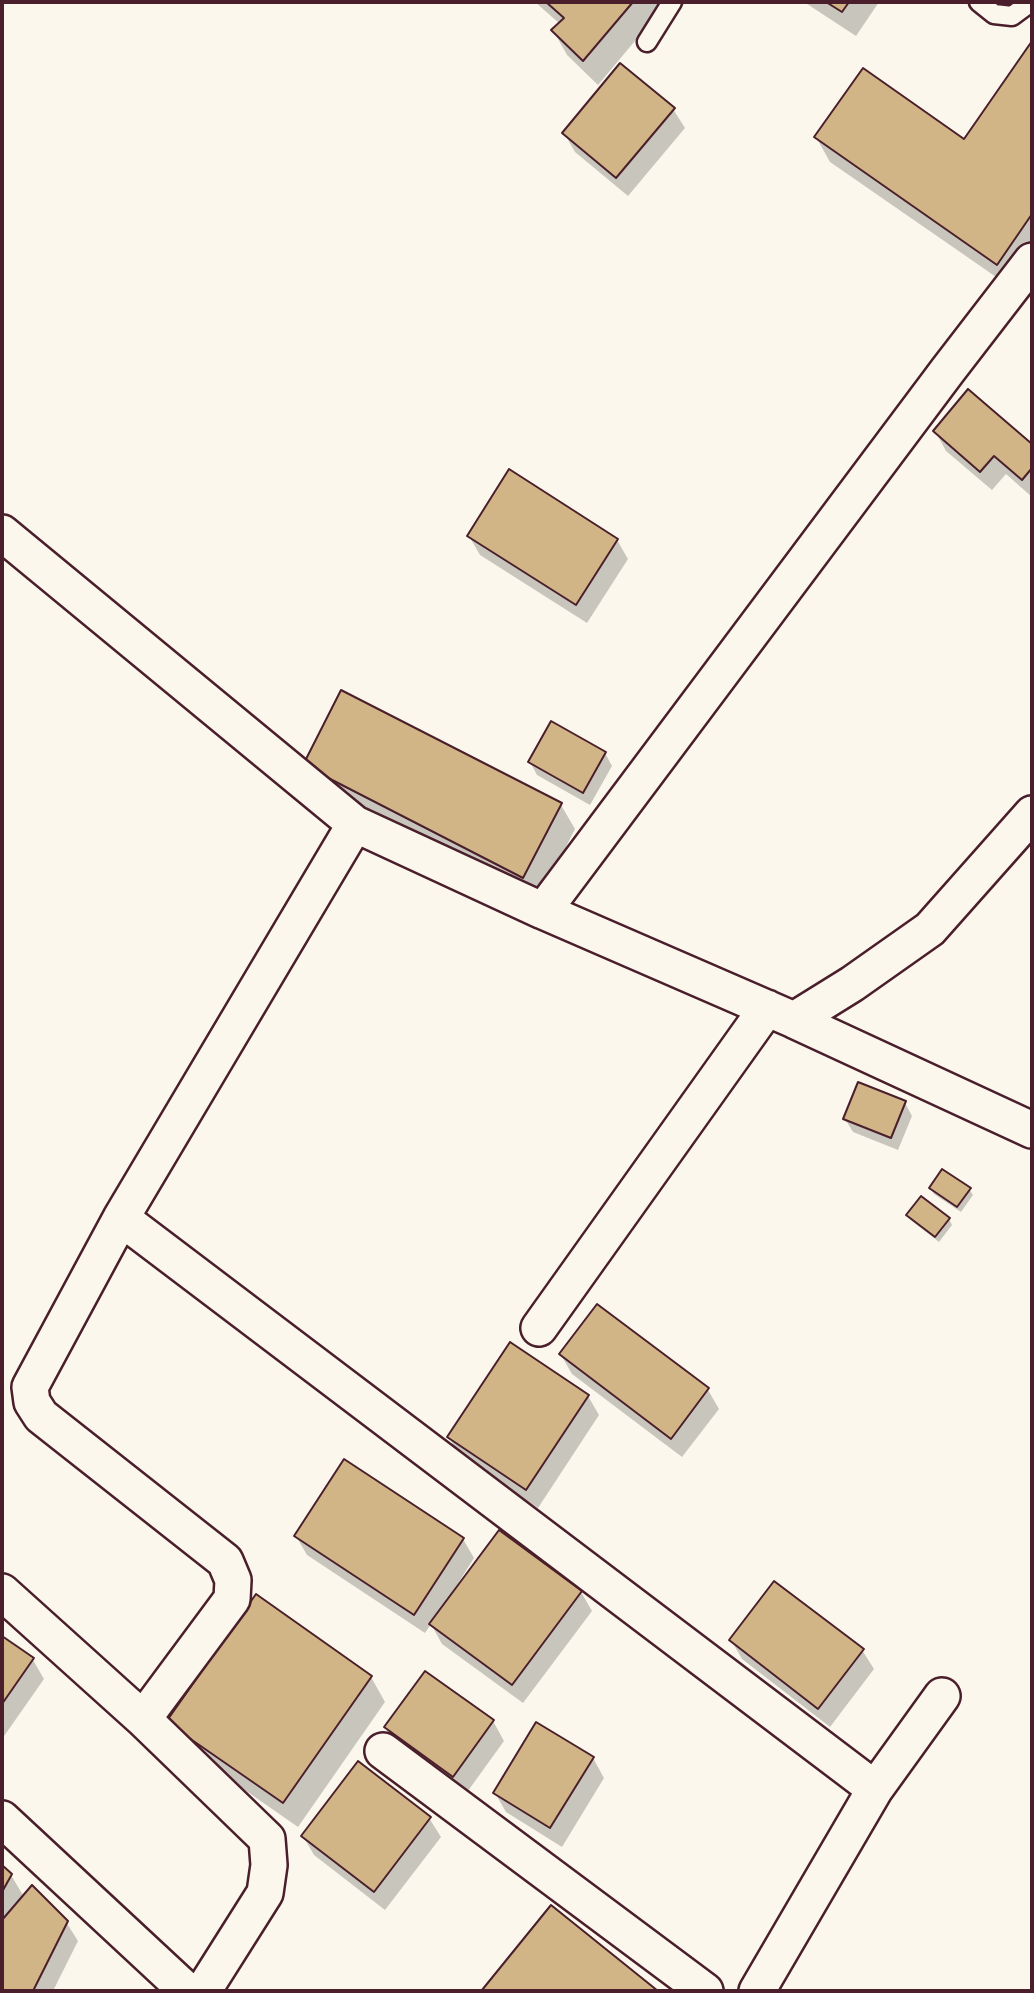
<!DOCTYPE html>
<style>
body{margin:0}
#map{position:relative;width:1034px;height:1993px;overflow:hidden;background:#fbf7ec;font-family:Caveat,sans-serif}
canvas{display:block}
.frame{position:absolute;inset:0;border:4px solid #4a1f2b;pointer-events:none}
</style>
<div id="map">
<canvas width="1034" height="1993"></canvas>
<div class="frame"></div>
</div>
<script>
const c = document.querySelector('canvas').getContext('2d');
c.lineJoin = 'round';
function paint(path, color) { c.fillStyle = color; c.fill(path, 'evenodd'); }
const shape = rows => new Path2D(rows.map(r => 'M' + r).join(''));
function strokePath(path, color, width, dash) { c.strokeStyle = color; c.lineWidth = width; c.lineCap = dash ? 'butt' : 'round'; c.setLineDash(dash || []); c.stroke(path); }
paint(shape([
 [535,2,656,2,661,10,598,85,567,55,553,30,560,24],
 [804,2,879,2,856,36],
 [1032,44,1032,259,1012,288,830,162,816,137,964,141],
 [673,109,685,128,628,196,575,152,564,133],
 [968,391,1032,446,1032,497,1006,474,992,490,946,451,935,431],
 [469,536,617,540,628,559,587,623,480,555],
 [342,693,561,805,575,829,538,902,319,790],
 [605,753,612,766,590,805,537,775,530,762],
 [905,1103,912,1116,898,1150,853,1132,845,1119],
 [931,1189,969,1189,973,1195,961,1212,934,1194],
 [908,1215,949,1219,952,1225,939,1242,912,1221],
 [561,1355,708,1390,719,1409,682,1457,572,1374],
 [588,1396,599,1415,538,1508,460,1457,449,1437],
 [296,1536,463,1539,474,1558,455,1588,457,1590,581,1592,592,1611,523,1703,442,1644,431,1624,425,1633,307,1555],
 [256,1597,371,1677,385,1702,298,1827,183,1747,168,1722],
 [2,1638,33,1660,44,1679,2,1739],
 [731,1640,862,1650,874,1669,830,1727,742,1659],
 [493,1721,504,1741,465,1795,397,1747,386,1727],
 [593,1758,604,1778,562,1847,506,1812,495,1793],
 [429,1818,441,1837,385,1910,314,1855,303,1836],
 [2,1867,11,1875,24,1897,66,1922,78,1941,53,1991,2,1991],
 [551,1907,655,1991,484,1991]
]), '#0003');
const building = shape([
 [546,2,633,2,583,61,551,30,564,18,546,2],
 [826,2,849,2,842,12,826,2],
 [1032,41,1032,214,997,265,814,137,863,68,964,139,1032,41],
 [620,63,675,108,616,178,562,133,620,63],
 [968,389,1032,444,1032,468,1022,480,994,456,980,472,933,431,968,389],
 [509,469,618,539,576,605,467,536,509,469],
 [341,690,562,803,523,878,303,765,341,690],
 [551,721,606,752,583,793,528,762,551,721],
 [858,1082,906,1101,891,1138,843,1119,858,1082],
 [942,1169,971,1188,957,1207,929,1188,942,1169],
 [921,1196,950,1218,935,1237,906,1215,921,1196],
 [597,1304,709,1388,671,1439,559,1354,597,1304],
 [510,1342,589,1395,526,1490,447,1437,510,1342],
 [344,1459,464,1538,414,1615,294,1536,344,1459],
 [499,1530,582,1591,512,1685,429,1624,499,1530],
 [774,1581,864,1649,818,1709,729,1640,774,1581],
 [256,1594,372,1676,283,1803,166,1722,256,1594],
 [2,1636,34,1658,2,1704,2,1636],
 [425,1671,494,1720,453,1777,384,1727,425,1671],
 [536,1722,594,1757,550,1828,493,1793,536,1722],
 [358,1761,431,1817,374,1892,301,1836,358,1761],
 [2,1865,12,1874,2,1892,2,1865],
 [32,1885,68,1921,33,1991,2,1991,2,1920,32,1885],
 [551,1905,658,1991,482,1990,551,1905]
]);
paint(building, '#d2b587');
strokePath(building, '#4a1f2b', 2);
const lane = shape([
 [979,2,994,14,1012,16,1031,2],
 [647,42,672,2]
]);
const street = shape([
 [2,533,355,824,543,911,794,1020,1032,1130],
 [543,911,948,370,1032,261],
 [794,1020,852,984,930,929,1032,814],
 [121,1218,875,1789],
 [539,1328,767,1008],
 [2,1592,143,1719,267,1839,269,1865,265,1893,203,1991],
 [143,1719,232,1599,233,1580,225,1561,41,1416,32,1402,30,1387,121,1218,355,824],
 [383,1751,705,1991],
 [2,1819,187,1991],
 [757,1991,875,1789,942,1696]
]);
strokePath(lane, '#4a1f2b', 23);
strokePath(street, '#4a1f2b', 40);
strokePath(lane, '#fbf7ec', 18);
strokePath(street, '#fbf7ec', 35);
</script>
